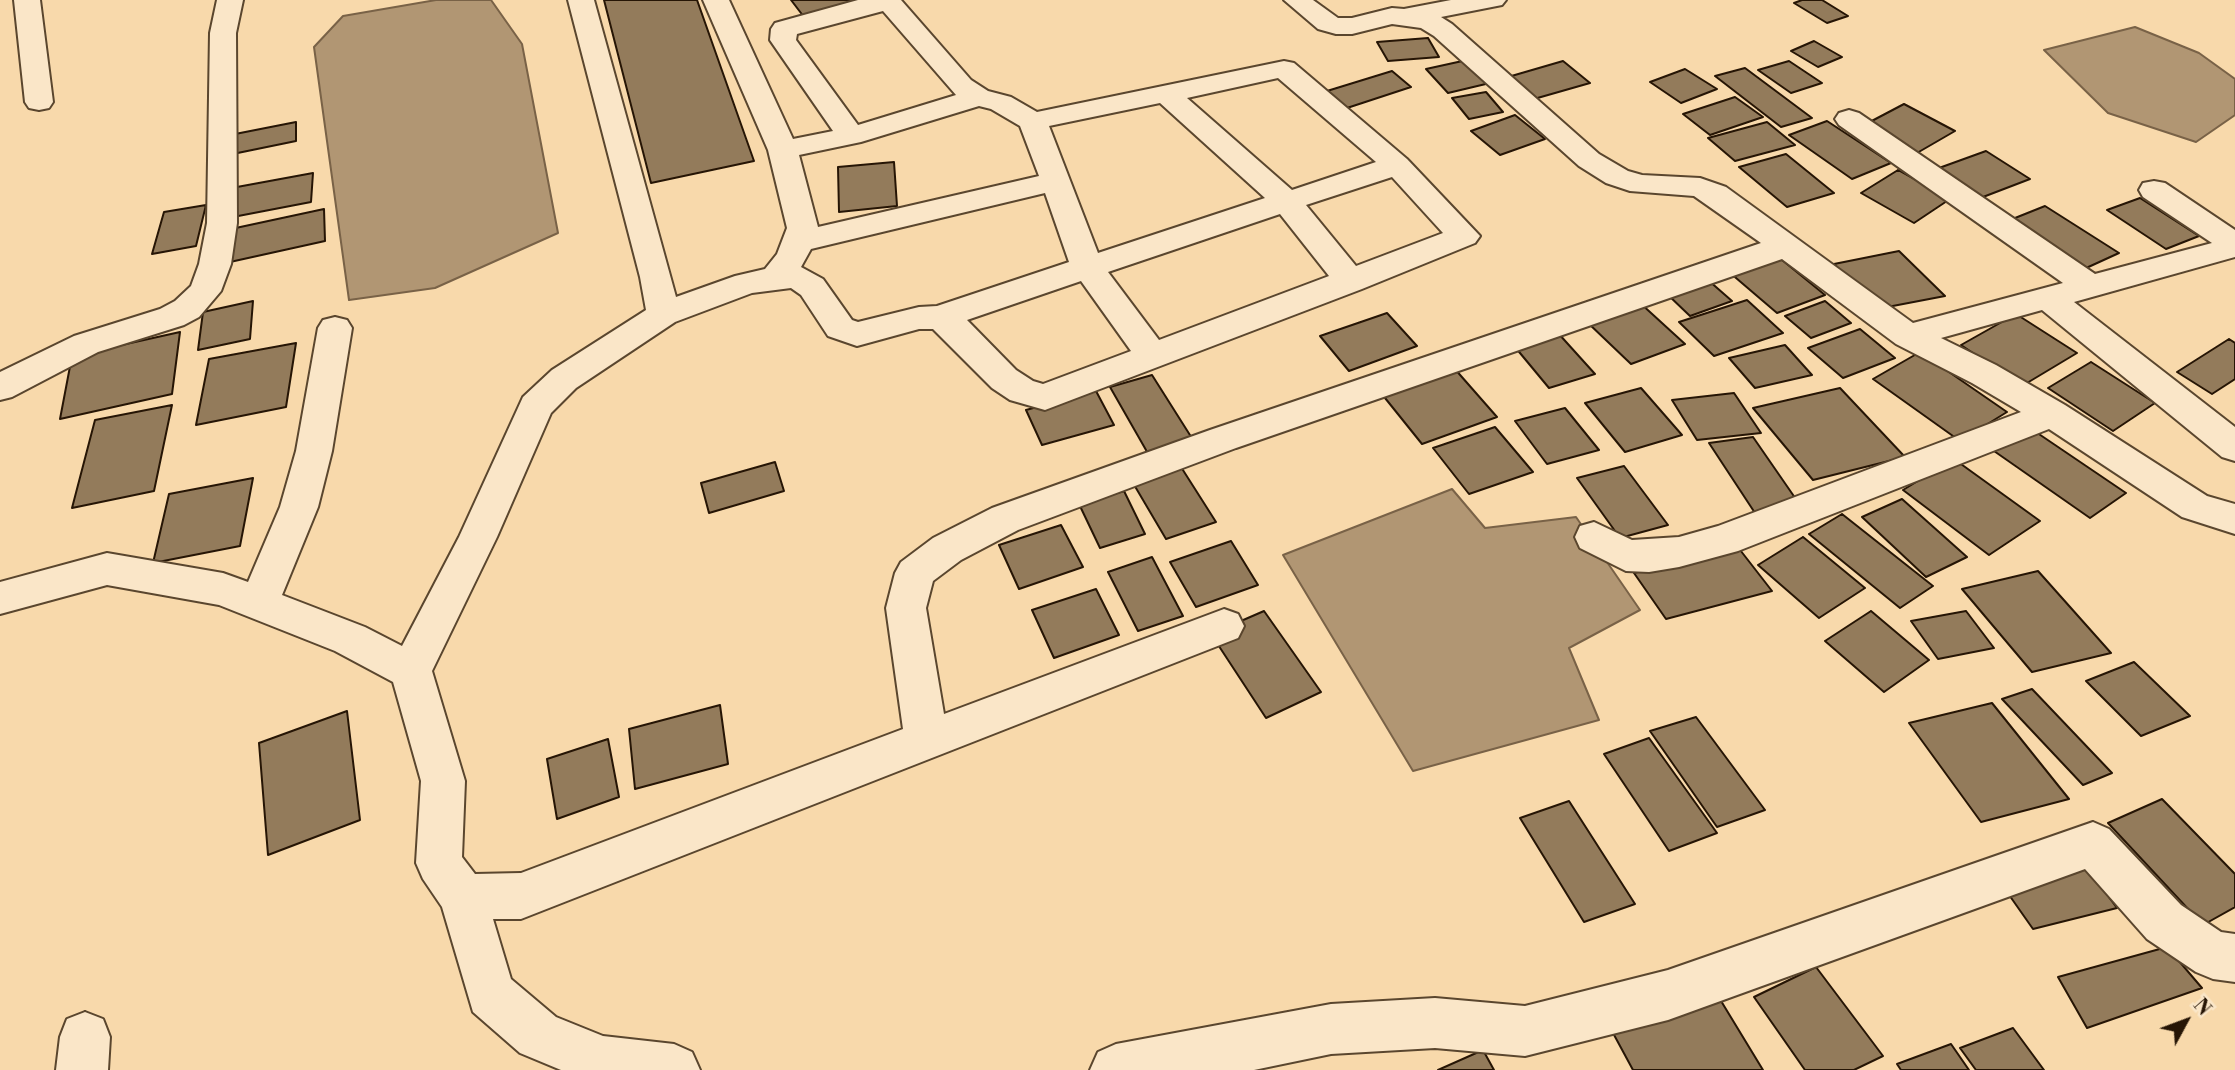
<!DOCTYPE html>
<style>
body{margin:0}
#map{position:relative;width:2235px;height:1070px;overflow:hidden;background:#f8d9ab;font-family:"Libre Bodoni",serif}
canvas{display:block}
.north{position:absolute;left:2151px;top:986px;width:70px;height:70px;-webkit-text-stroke:5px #fae6c8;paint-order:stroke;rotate:49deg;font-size:19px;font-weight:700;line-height:28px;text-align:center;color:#261505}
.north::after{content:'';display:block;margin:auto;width:24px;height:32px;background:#261505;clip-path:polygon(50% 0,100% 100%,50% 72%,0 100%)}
</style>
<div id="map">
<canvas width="2235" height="1070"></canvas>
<div class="north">N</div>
</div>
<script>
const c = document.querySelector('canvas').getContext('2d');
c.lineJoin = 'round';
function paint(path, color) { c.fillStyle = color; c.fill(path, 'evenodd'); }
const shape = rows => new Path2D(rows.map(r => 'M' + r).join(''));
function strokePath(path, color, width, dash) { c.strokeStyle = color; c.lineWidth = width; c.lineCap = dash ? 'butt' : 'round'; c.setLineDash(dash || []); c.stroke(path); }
const water = shape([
 [436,0,491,0,522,44,558,233,435,288,349,300,314,47,343,16,436,0],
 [2135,27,2199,53,2235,79,2235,115,2196,142,2108,113,2044,50,2135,27],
 [1452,489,1485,528,1576,517,1640,610,1569,648,1599,720,1413,771,1283,555,1452,489]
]);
paint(water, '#b19673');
strokePath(water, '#796247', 2);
const building = shape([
 [604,0,697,0,754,161,651,183,604,0],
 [791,0,860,0,804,17,791,0],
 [1802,0,1822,0,1848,16,1827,23,1794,3,1802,0],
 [1428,38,1439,57,1388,61,1377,42,1428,38],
 [1814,41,1842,57,1818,67,1791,51,1814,41],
 [1467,60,1490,83,1448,93,1426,69,1467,60],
 [1563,61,1590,83,1534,99,1508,77,1563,61],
 [1789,61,1822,83,1791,93,1758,70,1789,61],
 [1745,68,1812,118,1781,127,1715,76,1745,68],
 [1685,69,1717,89,1681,103,1650,82,1685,69],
 [1392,71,1411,87,1347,108,1327,91,1392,71],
 [1486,92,1503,112,1469,119,1452,98,1486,92],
 [1735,97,1763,117,1710,135,1683,114,1735,97],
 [1904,104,1955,131,1917,153,1866,124,1904,104],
 [1515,115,1545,139,1500,155,1471,131,1515,115],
 [1827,121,1891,163,1852,179,1789,135,1827,121],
 [296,122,296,141,223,156,225,136,296,122],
 [1767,122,1795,145,1735,161,1708,138,1767,122],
 [1986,151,2030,179,1983,197,1939,168,1986,151],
 [1786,154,1834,193,1787,207,1739,167,1786,154],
 [894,162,897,206,839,212,838,167,894,162],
 [1898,170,1950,199,1914,223,1861,193,1898,170],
 [313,173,311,202,233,217,237,187,313,173],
 [2140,198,2199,236,2166,249,2107,210,2140,198],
 [206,205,196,246,152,254,164,212,206,205],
 [2045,206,2119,253,2084,269,2010,220,2045,206],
 [324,209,325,241,230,262,231,229,324,209],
 [1899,251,1945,296,1877,309,1834,264,1899,251],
 [1776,255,1825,295,1777,313,1729,272,1776,255],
 [1708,280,1732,301,1690,316,1667,294,1708,280],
 [1747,300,1783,333,1714,356,1679,322,1747,300],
 [253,301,250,339,198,350,203,312,253,301],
 [1825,301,1851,323,1811,338,1785,316,1825,301],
 [1639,302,1685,344,1631,364,1587,322,1639,302],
 [1387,313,1417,346,1349,371,1320,336,1387,313],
 [2016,314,2077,353,2022,386,1961,345,2016,314],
 [1860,329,1895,358,1843,378,1808,348,1860,329],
 [180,332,172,394,60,419,72,356,180,332],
 [1558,333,1595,374,1549,388,1515,347,1558,333],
 [2229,339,2235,343,2235,379,2212,394,2177,372,2229,339],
 [296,343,286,407,196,425,209,359,296,343],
 [1785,345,1812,375,1755,388,1729,358,1785,345],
 [1920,352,2007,412,1960,441,1873,379,1920,352],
 [2091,362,2155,403,2113,431,2048,388,2091,362],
 [1454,368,1497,417,1422,444,1381,393,1454,368],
 [1152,375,1195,443,1150,457,1110,387,1152,375],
 [1641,388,1682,435,1625,452,1585,403,1641,388],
 [1840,388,1905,457,1813,480,1753,408,1840,388],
 [1096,391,1114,425,1042,445,1026,410,1096,391],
 [1734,393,1761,433,1697,440,1672,400,1734,393],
 [172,405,154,491,72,508,95,420,172,405],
 [1565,408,1599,450,1547,464,1515,421,1565,408],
 [1495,427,1533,472,1469,494,1433,448,1495,427],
 [2030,428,2126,493,2090,518,1994,451,2030,428],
 [1753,437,1800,505,1755,513,1709,443,1753,437],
 [1954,459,2040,521,1989,555,1903,490,1954,459],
 [775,462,784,491,709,513,701,483,775,462],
 [1624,466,1668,525,1620,538,1577,478,1624,466],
 [1181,467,1216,522,1166,539,1133,483,1181,467],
 [253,478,240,546,153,563,169,494,253,478],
 [1124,491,1145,534,1100,548,1079,504,1124,491],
 [1902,499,1967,557,1926,577,1862,517,1902,499],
 [1842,514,1933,586,1900,608,1809,534,1842,514],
 [1061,525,1083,567,1019,589,999,545,1061,525],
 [1803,537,1865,588,1819,618,1758,565,1803,537],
 [1231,541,1258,585,1196,607,1170,562,1231,541],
 [1737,546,1772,591,1666,619,1634,573,1737,546],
 [1152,557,1183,616,1138,631,1108,572,1152,557],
 [2038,571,2111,653,2032,672,1962,589,2038,571],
 [1096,589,1119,635,1054,658,1032,610,1096,589],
 [1264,611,1321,692,1266,718,1211,634,1264,611],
 [1871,611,1929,660,1884,692,1825,641,1871,611],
 [1966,611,1994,648,1938,659,1911,621,1966,611],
 [2134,662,2190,716,2141,736,2086,681,2134,662],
 [2032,689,2112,773,2083,785,2002,699,2032,689],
 [1992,703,2069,799,1981,822,1909,723,1992,703],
 [720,705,728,764,635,789,629,729,720,705],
 [347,711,360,820,268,855,259,743,347,711],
 [1696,717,1765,810,1717,827,1650,731,1696,717],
 [1649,738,1717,833,1669,851,1604,754,1649,738],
 [608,739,619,797,557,819,547,759,608,739],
 [2162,799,2235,874,2235,907,2203,925,2108,823,2162,799],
 [1569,801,1635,904,1584,922,1520,818,1569,801],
 [2083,862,2117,908,2033,929,2000,882,2083,862],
 [2167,947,2202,988,2087,1028,2058,977,2167,947],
 [1816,967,1883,1056,1854,1070,1805,1070,1754,997,1816,967],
 [1718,996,1763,1070,1633,1070,1613,1033,1718,996],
 [2013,1028,2044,1070,1976,1070,1960,1048,2013,1028],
 [1951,1044,1969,1070,1901,1070,1897,1064,1951,1044],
 [1483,1050,1494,1070,1438,1070,1483,1050]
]);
paint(building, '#937b5b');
strokePath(building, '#261505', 2);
const minor = shape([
 [14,0,40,0,53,102,49,108,39,110,29,108,25,102,14,0],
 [217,0,243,0,236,33,237,223,231,264,221,291,199,317,184,325,98,352,12,397,0,400,0,372,74,336,160,309,175,301,191,286,199,264,207,223,210,33,217,0],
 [568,0,594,0,676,297,735,276,765,269,777,254,787,228,768,150,703,0,729,0,793,139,833,131,770,40,771,29,775,23,858,0,901,0,971,80,988,91,1011,97,1037,112,1284,61,1294,63,1407,159,1480,236,1475,243,1362,289,1045,410,1010,400,992,388,933,329,919,329,857,346,828,336,801,295,791,288,752,293,675,322,576,388,551,413,497,537,432,671,465,781,462,857,475,874,521,873,903,729,886,608,895,573,901,562,933,538,992,508,1210,430,1761,243,1694,196,1630,191,1606,183,1579,166,1434,36,1421,28,1392,24,1352,34,1336,34,1318,29,1284,0,1313,0,1338,18,1352,18,1392,8,1404,9,1451,0,1506,0,1502,5,1441,17,1452,24,1599,154,1628,171,1642,175,1700,178,1726,187,1913,323,2063,283,1839,125,1835,119,1839,113,1849,110,1859,113,2095,274,2212,243,2143,197,2139,190,2143,183,2154,181,2165,183,2235,230,2235,257,2074,302,2235,427,2235,461,2222,457,2042,310,1941,338,1996,365,2065,405,2207,496,2235,504,2235,534,2182,517,2049,429,1738,551,1679,567,1649,572,1626,571,1580,548,1575,537,1580,526,1594,522,1632,540,1679,537,1718,526,2021,412,1972,383,1896,344,1782,259,1236,448,1018,530,961,560,933,581,926,608,944,714,1224,609,1238,614,1244,626,1238,638,521,919,493,919,511,979,556,1017,603,1036,674,1044,692,1052,700,1070,561,1070,520,1053,473,1012,442,907,423,879,416,863,421,781,393,682,335,651,219,605,107,585,0,614,0,582,107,553,223,573,248,582,280,507,296,451,318,328,323,320,335,317,347,320,352,328,332,451,318,507,282,595,365,627,402,646,459,537,523,397,552,370,646,310,640,277,568,0],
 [883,11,956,95,858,125,796,40,797,34,883,11],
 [1278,78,1376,162,1292,190,1187,98,1278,78],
 [1160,103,1265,198,1098,253,1049,126,1160,103],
 [979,106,991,109,1020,126,1039,176,818,227,799,155,861,142,979,106],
 [1392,177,1443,233,1356,266,1306,205,1392,177],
 [1045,193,1069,262,937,306,919,307,858,322,852,320,823,279,801,267,811,249,1045,193],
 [1280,214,1329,276,1159,340,1108,272,1280,214],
 [1081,281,1131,351,1043,384,1033,381,1016,370,967,320,1081,281],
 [2093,822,2109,829,2181,905,2221,932,2235,934,2235,982,2213,979,2196,972,2147,939,2085,869,1668,1020,1525,1056,1435,1048,1331,1054,1254,1070,1090,1070,1098,1052,1116,1044,1331,1004,1435,998,1525,1006,1668,970,2093,822],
 [85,1012,103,1019,110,1037,108,1070,56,1070,60,1037,67,1019,85,1012]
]);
strokePath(minor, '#5a462e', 4);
paint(minor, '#fae6c8');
</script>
